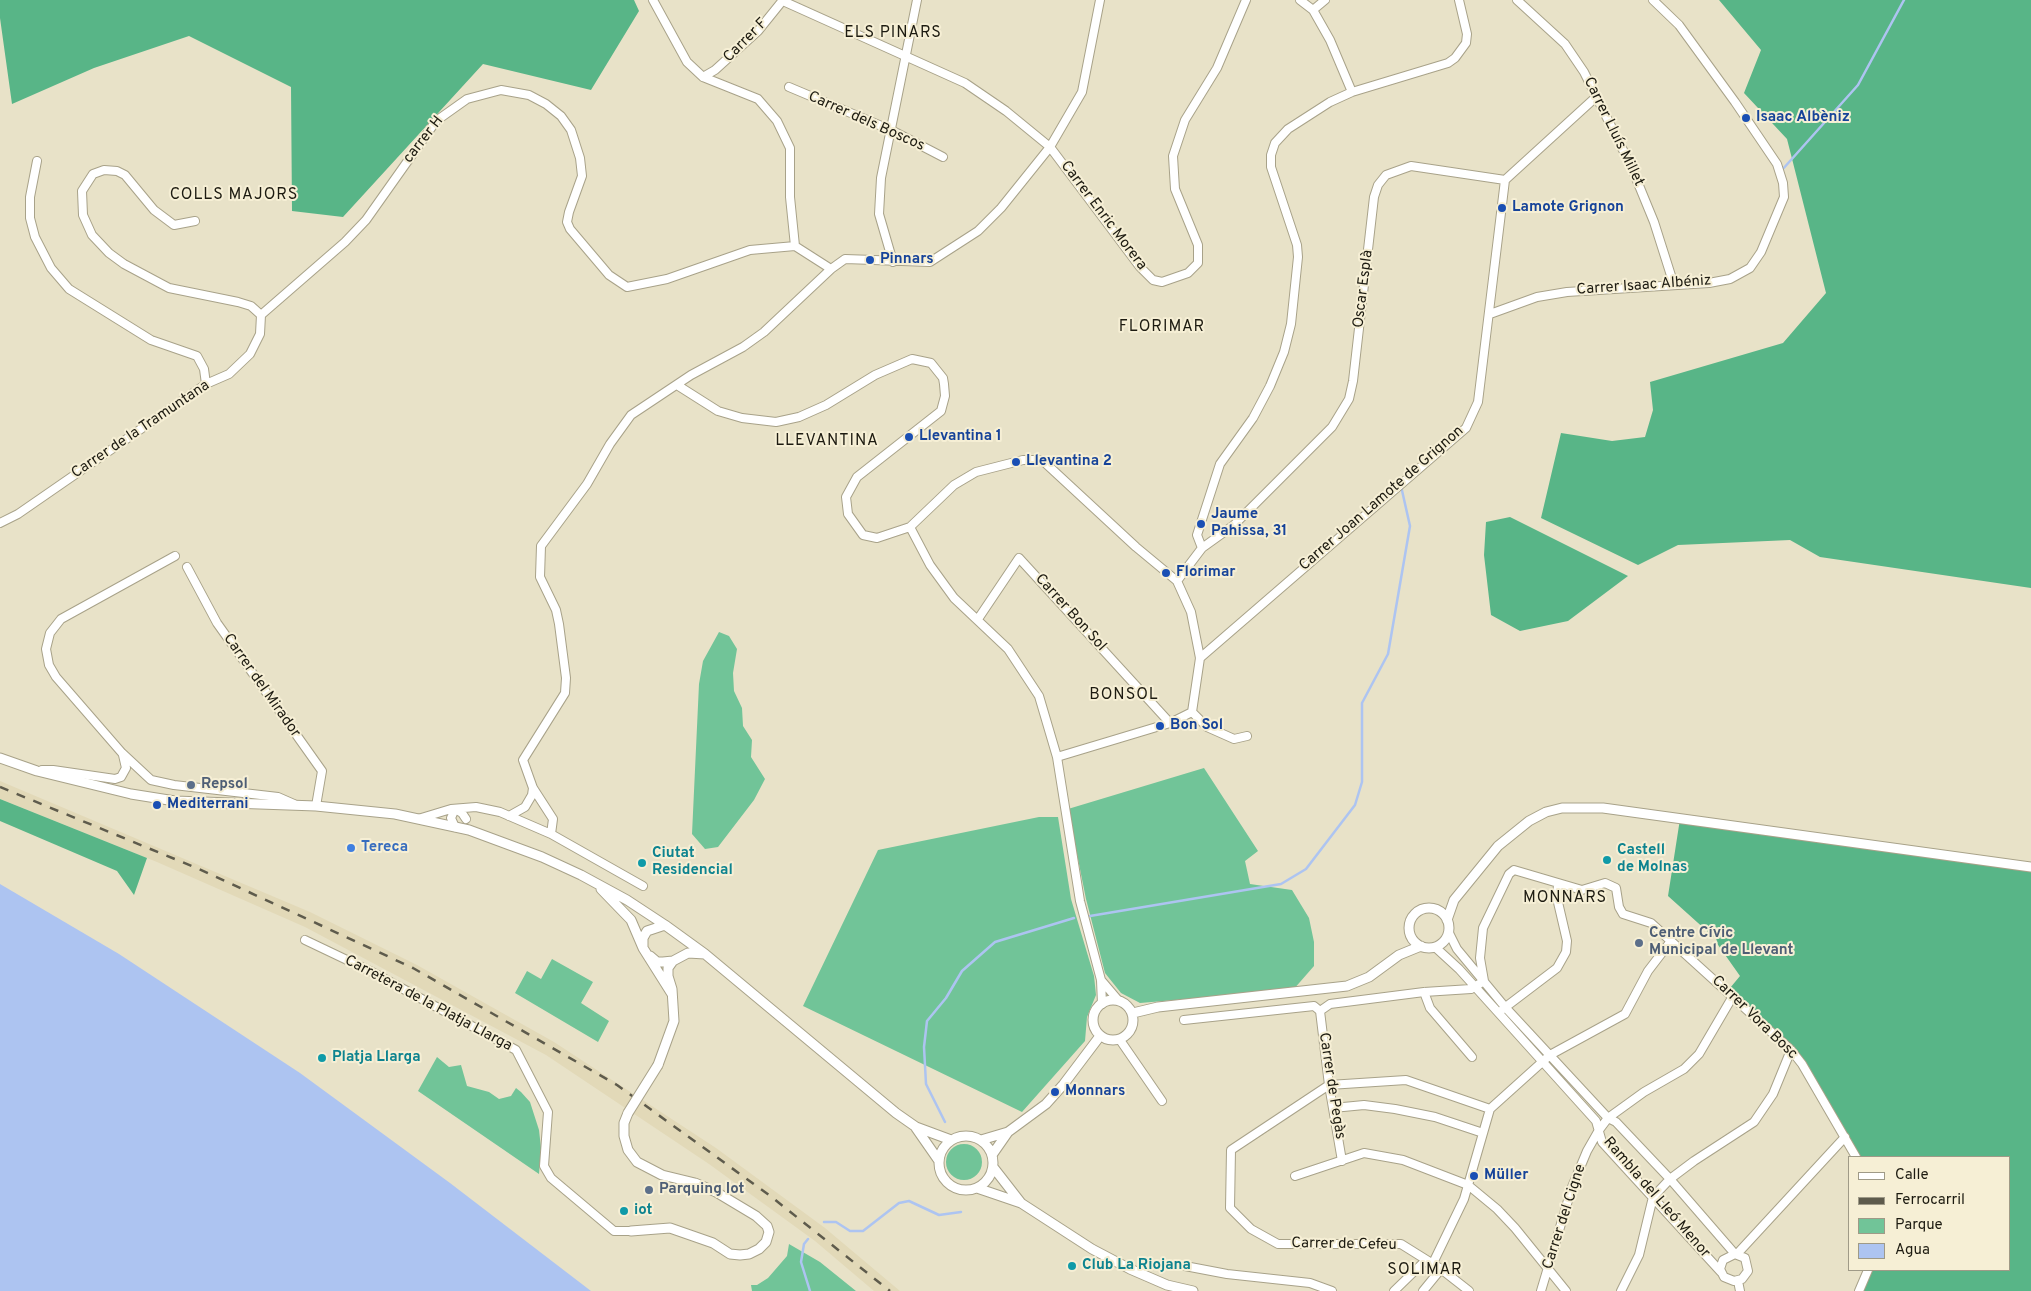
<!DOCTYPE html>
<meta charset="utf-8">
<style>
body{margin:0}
#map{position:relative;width:2031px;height:1291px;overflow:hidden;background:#e8e2c8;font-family:Overpass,sans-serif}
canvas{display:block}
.legend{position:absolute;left:1848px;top:1156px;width:162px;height:115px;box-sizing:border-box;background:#f6efd5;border:1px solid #9f9a87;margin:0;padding:6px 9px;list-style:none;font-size:15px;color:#1d1b11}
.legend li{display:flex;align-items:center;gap:10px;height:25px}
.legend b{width:25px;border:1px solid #9f9a87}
</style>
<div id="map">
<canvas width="2031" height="1291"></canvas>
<ul class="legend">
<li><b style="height:6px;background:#fff"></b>Calle</li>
<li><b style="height:6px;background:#5e5b4c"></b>Ferrocarril</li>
<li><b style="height:14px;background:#71c498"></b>Parque</li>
<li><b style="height:14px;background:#adc4f1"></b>Agua</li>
</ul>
</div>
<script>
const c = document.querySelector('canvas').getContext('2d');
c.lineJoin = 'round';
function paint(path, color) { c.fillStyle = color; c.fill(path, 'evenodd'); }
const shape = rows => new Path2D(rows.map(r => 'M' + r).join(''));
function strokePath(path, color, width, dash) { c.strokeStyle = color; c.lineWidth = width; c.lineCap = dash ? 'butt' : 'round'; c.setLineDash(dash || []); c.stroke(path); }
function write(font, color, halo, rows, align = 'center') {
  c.font = font + ' Overpass,sans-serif'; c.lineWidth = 4; c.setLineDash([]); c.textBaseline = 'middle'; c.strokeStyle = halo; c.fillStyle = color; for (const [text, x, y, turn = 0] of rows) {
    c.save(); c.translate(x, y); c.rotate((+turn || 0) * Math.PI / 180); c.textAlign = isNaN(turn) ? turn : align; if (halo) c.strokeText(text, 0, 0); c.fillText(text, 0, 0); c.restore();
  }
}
paint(shape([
 [0,781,310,912,417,965,554,1042,716,1148,825,1228,900,1291,874,1291,815,1241,709,1164,546,1055,305,927,157,862,0,799]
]), '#e2d9b8');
paint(shape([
 [719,632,729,636,737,649,733,673,734,691,742,708,743,726,752,740,751,757,765,779,754,800,718,847,705,849,692,834,699,684,703,661],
 [1204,768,1258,851,1245,861,1250,884,1292,890,1309,918,1314,942,1314,966,1293,990,1140,1003,1121,993,1105,973,1086,899,1068,809],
 [1039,817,1058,817,1071,899,1094,976,1096,995,1087,1017,1085,1041,1022,1112,803,1006,878,850],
 [552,959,593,982,581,1003,609,1021,598,1042,515,993,527,971,541,979],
 [437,1057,449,1067,461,1065,467,1086,489,1092,499,1099,511,1096,516,1088,521,1092,530,1102,539,1130,541,1148,539,1174,418,1091],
 '946 1162a18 18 0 1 1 36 0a18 18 0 1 1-36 0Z',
 [789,1244,820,1262,856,1291,752,1291,751,1285,757,1285,768,1278,787,1256]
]), '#71c498');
paint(shape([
 [0,0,634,0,639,11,591,90,483,64,343,217,292,211,291,87,189,36,94,68,12,104,0,18],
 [1719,0,2031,0,2031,588,1820,557,1790,540,1678,545,1638,565,1541,518,1561,433,1612,441,1645,437,1653,410,1650,382,1783,343,1826,293,1787,139,1744,93,1761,50],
 [1510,517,1628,576,1568,621,1520,631,1491,615,1484,555,1486,522],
 [0,799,147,858,134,895,117,871,0,821],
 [1680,819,2031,867,2031,1291,1862,1291,1871,1270,2010,1270,2010,1157,1859,1157,1806,1062,1730,988,1740,976,1716,942,1717,940,1668,896]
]), '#58b587');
paint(shape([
 [0,884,119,954,300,1073,450,1183,591,1291,0,1291]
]), '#adc4f1');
strokePath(shape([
 [1782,170,1858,85,1904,0],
 [1090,916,1281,884,1306,869,1355,805,1362,782,1362,703,1388,654,1410,526,1401,486],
 [945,1122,926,1084,924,1047,927,1021,946,998,962,971,995,942,1074,918],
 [824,1222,836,1222,850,1231,863,1231,899,1203,909,1201,939,1215,961,1212],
 [808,1239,804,1244,801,1262,810,1291]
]), '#adc4f1', 2.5);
const minor = shape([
 [653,0,687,62,703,77,758,99,777,121,790,148,790,197,795,246,831,269],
 [1300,0,1313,10,1330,40,1352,92],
 [1517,0,1565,44,1584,72,1631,166,1654,222,1674,285],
 [783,1,965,83,1006,111,1050,147,1140,267,1153,280,1162,282,1188,273,1198,263,1198,245,1175,189,1173,156,1185,120,1217,68,1246,0],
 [1313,10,1325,0],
 [703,77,715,70,758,31,783,0],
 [789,87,891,130,943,157],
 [37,161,30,197,30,218,35,237,51,268,69,289,151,340,197,356,204,369,206,384],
 [1505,180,1596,97],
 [893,262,879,214,881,178,917,0],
 [1490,314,1537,297,1567,292,1709,283,1730,279,1750,268,1761,252,1784,197,1783,183,1777,164,1735,102,1679,25,1653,0],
 [261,315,345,242,366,220,436,121,467,99,501,90,529,95,546,104,561,116,571,130,580,158,582,176,569,212,567,222,570,229,609,275,627,287,667,279,750,250,795,246],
 [677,385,718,411,742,418,776,422,799,417,826,405,875,375,912,359,931,363,943,378,944,384,945,396,941,411,857,477,846,497,848,514,863,535,877,538,910,527,954,485,976,472,1023,460,1042,460,1136,547,1177,581,1191,612,1200,658,1192,712,1170,723,1057,757],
 [0,523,18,514,206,384,229,374,250,354,260,334,261,315,251,306,238,302,169,288,124,264,109,253,92,235,83,215,82,191,93,174,104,170,117,171,125,175,154,210,174,225,195,221],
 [910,527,930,565,954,598,1008,649,1039,696,1057,757,1080,901,1101,980,1102,1004],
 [1202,548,1197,535,1220,464,1253,418,1270,386,1284,352,1291,324,1298,257,1297,245,1271,167,1271,155,1275,143,1288,129,1330,102,1352,92,1448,63,1455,58,1466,43,1467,34,1459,0],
 [175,556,61,619,50,633,46,649,49,665,56,677,122,753,151,780,174,785,278,797,294,804],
 [187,567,217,623,322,771,316,806],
 [1177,581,1202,548,1234,525,1332,427,1349,399,1353,381,1374,197,1378,185,1386,175,1411,166,1505,180],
 [978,619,1019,558,1170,723],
 [1200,658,1466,428,1478,402,1505,180],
 [1192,712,1207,727,1234,739,1247,736],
 [42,770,53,770,115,779,121,777,126,768,123,755],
 [509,816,525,807,532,795,533,788],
 [418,819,451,809,476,807,500,812,551,834,643,886],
 [455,827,451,818,455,809,462,813,466,819],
 [551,834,553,819,533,788,523,760,565,693,566,678,559,624,556,610,540,577,541,546,587,484,610,444,631,415,691,375,743,347,764,332,831,269,845,259,930,262,978,231,1001,208,1050,147,1082,92,1100,0],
 [1449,933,1457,949,1505,1007,1608,1118,1616,1122,1670,1179,1735,1254,1745,1258,1748,1271,1742,1279,1734,1281,1724,1277,1720,1269,1723,1260,1735,1254],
 [305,940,370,971,516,1050,548,1112,544,1166,551,1178,614,1231,631,1231],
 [1435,947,1459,969,1596,1121,1602,1142,1721,1272],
 [1101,980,1118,1000],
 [1424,992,1430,1008,1472,1057],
 [1503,1009,1557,968,1566,952,1567,941,1557,898,1558,884],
 [1320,1011,1330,1004,1424,992,1471,989,1484,981,1480,958,1483,928,1509,874,1514,870,1582,890,1605,883,1616,888,1619,907,1623,914,1651,923,1791,1050,1802,1064,1856,1157],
 [1320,1011,1329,1085,1342,1161],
 [1184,1020,1314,1006,1320,1011],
 [1120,1040,1162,1101],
 [1333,1108,1364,1105,1395,1109,1435,1117,1483,1133],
 [1295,1176,1364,1153,1403,1160,1468,1185,1497,1209,1515,1228,1566,1291],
 [1737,1254,1845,1137],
 [1433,1263,1464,1199,1490,1109,1550,1055,1625,1014,1648,971,1671,941],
 [1185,1266,1227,1274,1310,1283,1332,1291],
 [1738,1281,1740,1291],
 [1394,1291,1426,1260],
 [1423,1291,1441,1269],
 [1469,1291,1441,1269,1401,1244,1278,1244,1251,1229,1230,1208,1231,1150,1329,1085,1406,1080,1490,1109],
 [1541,1291,1572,1187,1587,1151,1599,1130,1608,1118,1644,1092,1684,1069,1699,1054,1733,996],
 [1621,1291,1639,1255,1653,1197,1670,1179,1694,1161,1754,1122,1773,1094,1791,1050],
 [1859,1291,1868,1270]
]);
const tertiary = shape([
 [0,758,37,771,131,794,175,801,316,806,395,814,469,830,542,857,581,875,627,900,665,925,705,954,896,1113,916,1127,951,1140],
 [601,889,631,920,643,948,672,994],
 '1409 928a20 20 0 1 1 40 0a20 20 0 1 1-40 0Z',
 [1447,920,1454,900,1498,846,1529,821,1546,812,1562,808,1603,808,2031,867],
 [643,946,643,938,647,931,665,925],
 [650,956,657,962,663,962,673,961,688,953,705,954],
 '1093 1020a20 20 0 1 1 40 0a20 20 0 1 1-40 0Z',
 [1133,1013,1158,1007,1347,986,1369,977,1399,955,1421,946],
 [658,1065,674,1021,672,989,668,976,668,968,673,961],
 [628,1113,624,1123,624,1136,628,1150,637,1162,662,1175,695,1183,716,1192,756,1216,767,1226,769,1232,766,1242,759,1249,749,1254,740,1255,730,1254,713,1243,670,1228,631,1231],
 [916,1128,939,1161],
 '939 1163a27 27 0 1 1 54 0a27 27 0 1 1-54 0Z',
 [981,1140,1008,1132,1046,1104,1063,1085,1100,1036],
 [992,1155,1008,1132],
 [993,1167,1021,1203],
 [977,1188,1021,1203,1092,1249,1130,1269,1167,1285,1193,1291]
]);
strokePath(minor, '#a8a289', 10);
strokePath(tertiary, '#a8a289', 11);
strokePath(minor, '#fff', 8);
strokePath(tertiary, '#fff', 9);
strokePath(shape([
 [0,787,199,869,413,968,617,1085,769,1195,890,1291]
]), '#5e5b4c', 2.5, [9, 9]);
const tertiaryBridge = shape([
 [628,1113,658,1065]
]);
strokePath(tertiaryBridge, '#a8a289', 11, []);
strokePath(tertiaryBridge, '#fff', 9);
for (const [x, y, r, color] of [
 [1746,118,5,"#1a4fb4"],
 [1502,208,5,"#1a4fb4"],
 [870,260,5,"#1a4fb4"],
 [909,437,5,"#1a4fb4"],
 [1016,462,5,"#1a4fb4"],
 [1201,524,5,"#1a4fb4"],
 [1166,573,5,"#1a4fb4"],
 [1160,726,5,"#1a4fb4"],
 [191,785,5,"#5c6f8a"],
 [157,805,5,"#1a4fb4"],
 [351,848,5,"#3f7fe0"],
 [1607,860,5,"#0f9aa8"],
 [642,863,5,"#0f9aa8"],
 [1639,943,5,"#5c6f8a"],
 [322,1058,5,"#0f9aa8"],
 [1055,1092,5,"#1a4fb4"],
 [1474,1176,5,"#1a4fb4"],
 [649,1190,5,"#5c6f8a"],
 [624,1211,5,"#0f9aa8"],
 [1072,1266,5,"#0f9aa8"]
]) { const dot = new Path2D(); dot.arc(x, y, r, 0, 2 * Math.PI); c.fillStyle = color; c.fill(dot); strokePath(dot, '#f6efd5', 2); }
write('15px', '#1d1b11', '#f6efd5', [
 ["Carrer F",746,41,-45],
 ["Carrer dels Boscos",866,122,24],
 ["Carrer Lluís Millet",1613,132,64],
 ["carrer H",424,140,-52],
 ["Carrer Enric Morera",1103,216,53],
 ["Carrer Isaac Albéniz",1644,286,-4],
 ["Oscar Esplà",1364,289,-83],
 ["Carrer de la Tramuntana",141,430,-34],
 ["Carrer Joan Lamote de Grignon",1382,499,-41],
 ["Carrer Bon Sol",1070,613,48],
 ["Carrer del Mirador",261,686,55],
 ["Carretera de la Platja Llarga",428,1004,28],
 ["Carrer Vora Bosc",1754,1018,44],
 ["Carrer de Pegàs",1331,1086,81],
 ["Rambla del Lleó Menor",1656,1198,49],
 ["Carrer del Cigne",1565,1217,-72],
 ["Carrer de Cefeu",1344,1245,1]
]);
write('bold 15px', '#164399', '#f6efd5', [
 ["Isaac Albèniz",1756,118],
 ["Lamote Grignon",1512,208],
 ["Pinnars",880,260],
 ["Llevantina 1",919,437],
 ["Llevantina 2",1026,462],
 ["Jaume",1211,515],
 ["Pahissa, 31",1211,532],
 ["Florimar",1176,573],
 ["Bon Sol",1170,726],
 ["Mediterrani",167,805],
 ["Monnars",1065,1092],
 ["Müller",1484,1176]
], 'left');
write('bold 15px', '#4e5e75', '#f6efd5', [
 ["Repsol",201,785],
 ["Centre Cívic",1649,934],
 ["Municipal de Llevant",1649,951],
 ["Parquing Iot",659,1190]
], 'left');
write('bold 15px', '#366cbe', '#f6efd5', [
 ["Tereca",361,848]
], 'left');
write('bold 15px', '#0d838f', '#f6efd5', [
 ["Castell",1617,851],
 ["de Molnas",1617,868],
 ["Ciutat",652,854],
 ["Residencial",652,871],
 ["Platja Llarga",332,1058],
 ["iot",634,1211],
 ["Club La Riojana",1082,1266]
], 'left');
c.letterSpacing = '1px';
write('16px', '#1d1b11', '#f6efd5', [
 ["ELS PINARS",893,34],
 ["COLLS MAJORS",234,196],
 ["FLORIMAR",1162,328],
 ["LLEVANTINA",827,442],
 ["BONSOL",1124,696],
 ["MONNARS",1565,899],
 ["SOLIMAR",1425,1271]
]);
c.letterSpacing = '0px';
</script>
